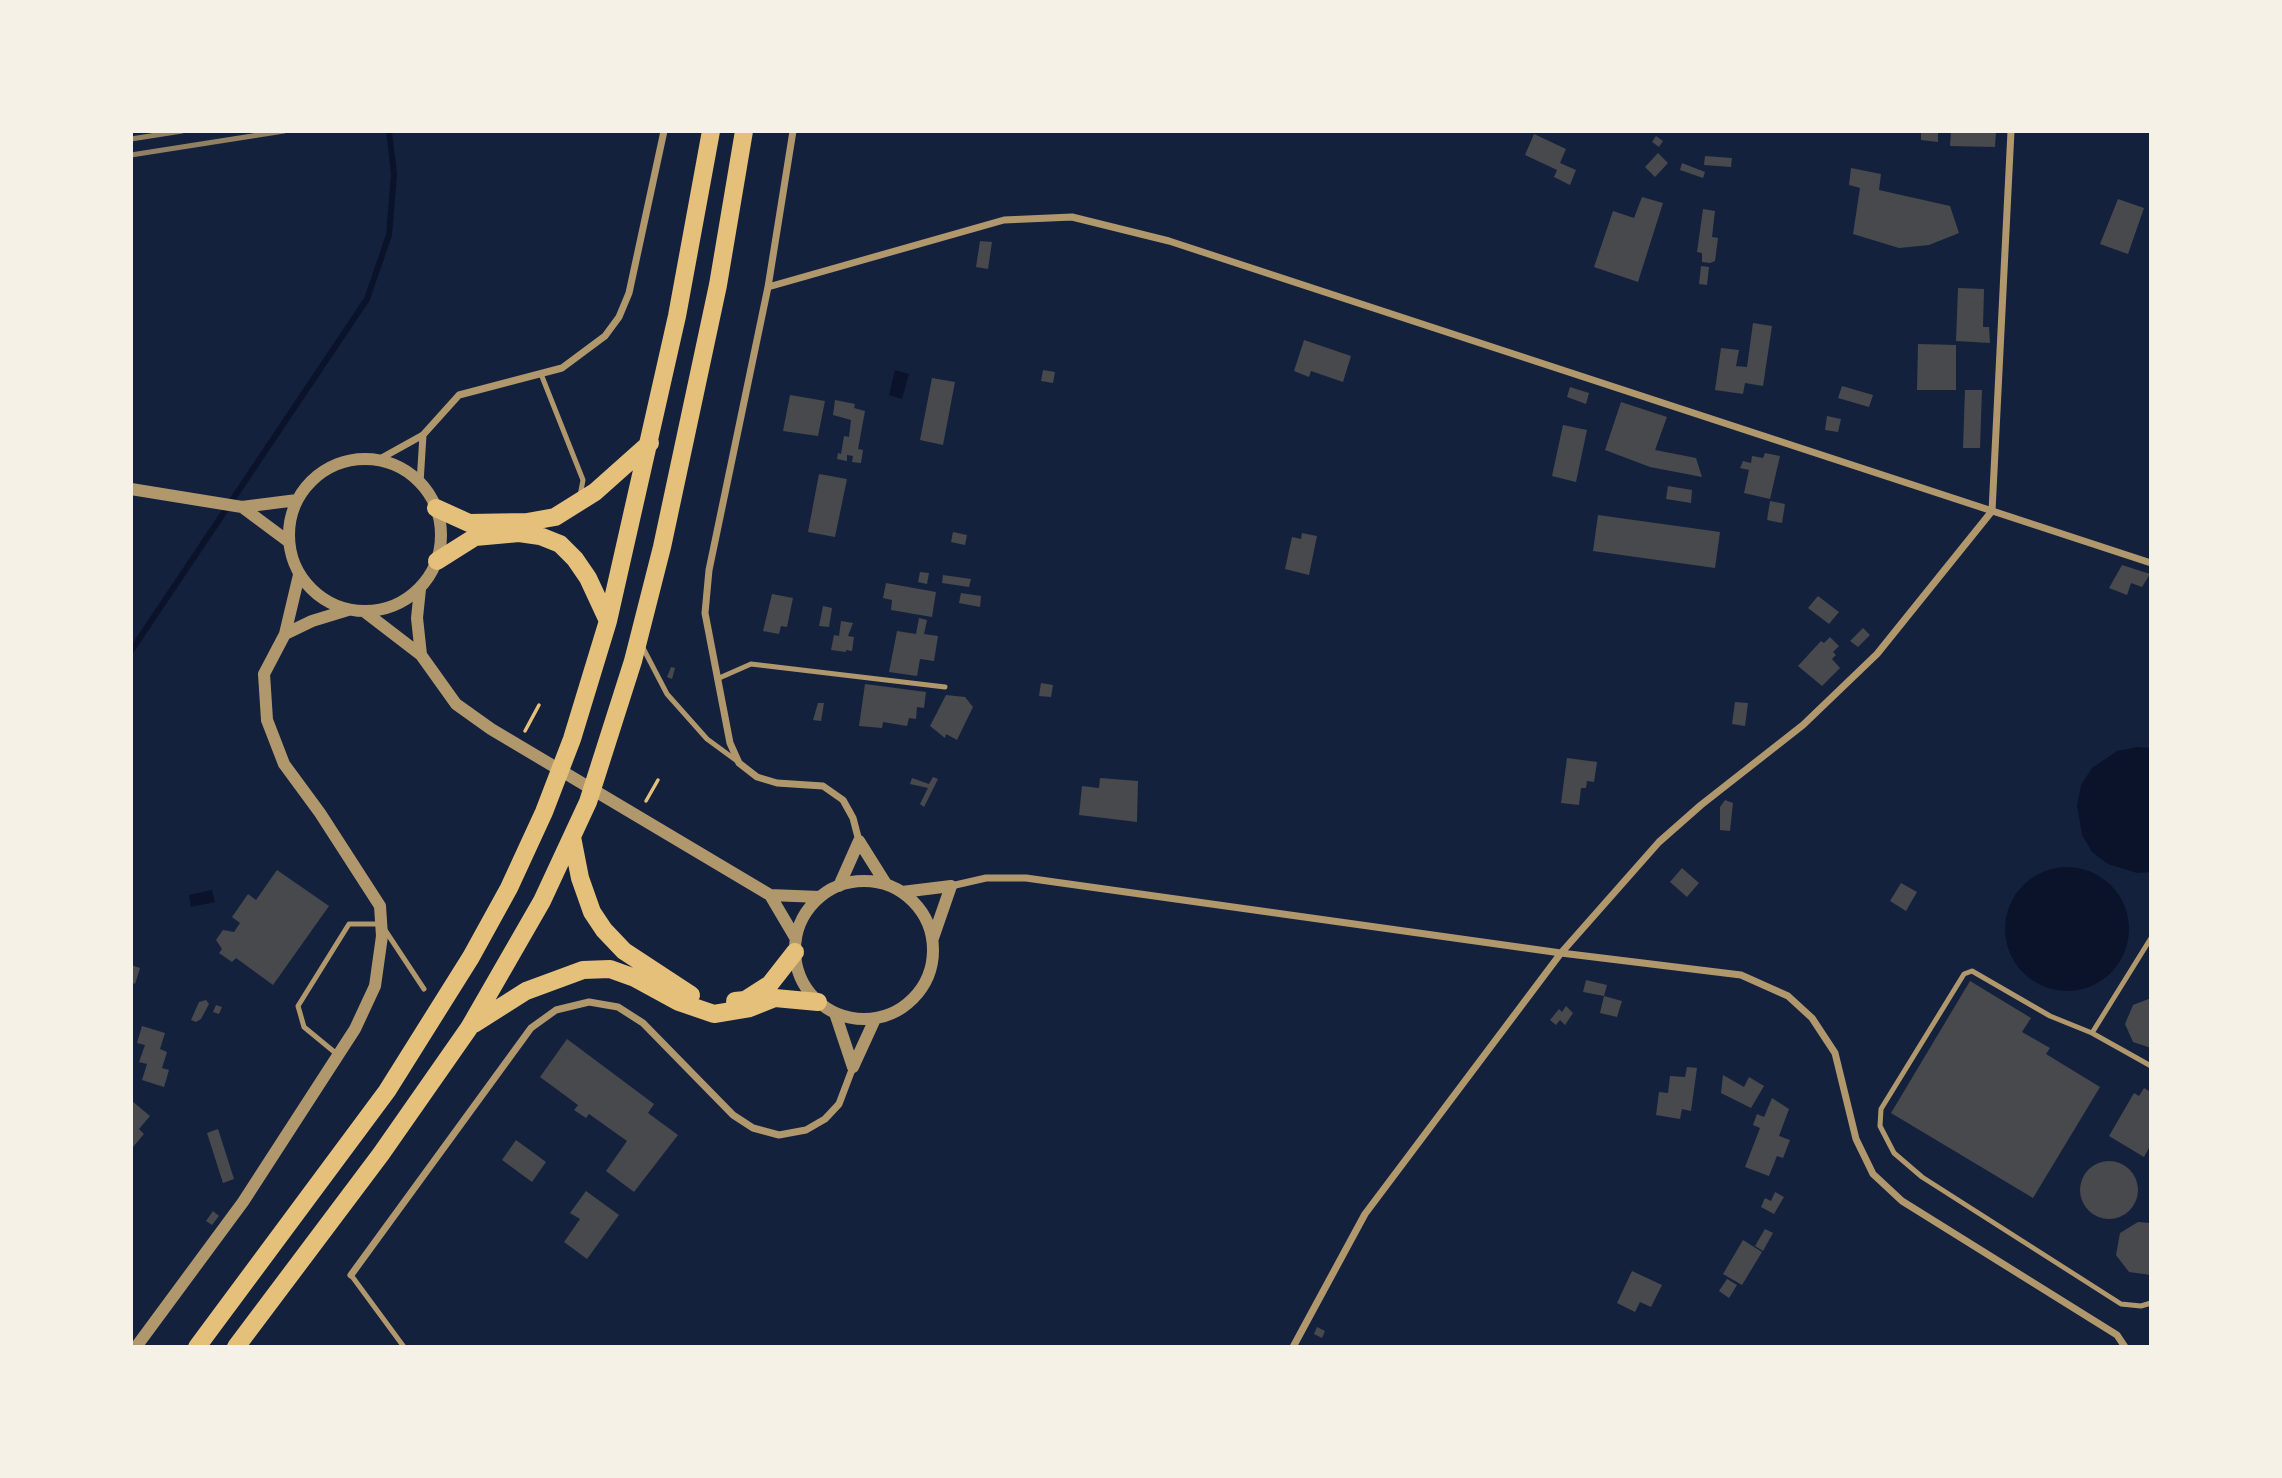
<!DOCTYPE html>
<style>
body{margin:0}
#map{position:relative;width:2282px;height:1478px;overflow:hidden;background:#14213d;font-family:Helvetica,sans-serif}
canvas{display:block}
.frame{position:absolute;inset:0;border:133px solid #f6f1e7;pointer-events:none}
</style>
<div id="map">
<canvas width="2282" height="1478"></canvas>
<div class="frame"></div>
</div>
<script>
const c = document.querySelector('canvas').getContext('2d');
c.lineJoin = 'round';
function paint(path, color) { c.fillStyle = color; c.fill(path, 'evenodd'); }
const shape = rows => new Path2D(rows.map(r => 'M' + r).join(''));
function strokePath(path, color, width, dash) { c.strokeStyle = color; c.lineWidth = width; c.lineCap = dash ? 'butt' : 'round'; c.setLineDash(dash || []); c.stroke(path); }
paint(shape([
 [895,370,909,374,902,399,889,395],
 [2137,747,2151,748,2151,872,2137,873,2108,864,2092,852,2082,835,2077,805,2081,785,2092,768,2117,751],
 '2005 929a62 62 0 1 1 124 0a62 62 0 1 1-124 0Z',
 [212,890,215,902,191,907,189,895]
]), '#0b132b');
strokePath(shape([
 [131,651,367,299,389,235,394,174,389,131]
]), '#0b132b', 6);
paint(shape([
 [1921,131,1938,131,1938,142,1921,140],
 [1951,131,1996,131,1995,147,1950,146],
 [1534,134,1566,149,1560,163,1576,170,1570,185,1554,177,1557,170,1525,155],
 [1656,136,1663,141,1659,147,1652,142],
 [1658,153,1668,163,1655,177,1645,167],
 [1705,156,1732,158,1731,167,1704,165],
 [1682,163,1705,172,1703,178,1680,170],
 [1851,168,1881,174,1879,190,1950,206,1959,233,1929,245,1899,248,1853,234,1860,188,1849,185],
 [1642,197,1663,203,1638,282,1594,267,1613,211,1634,218],
 [2118,199,2144,208,2128,254,2100,244],
 [1703,209,1715,211,1712,237,1718,238,1715,261,1710,263,1702,262,1702,253,1697,252],
 [980,241,992,242,988,269,976,267],
 [1701,266,1709,267,1707,285,1699,284],
 [1958,288,1984,289,1983,327,1989,327,1990,343,1956,341],
 [1753,323,1772,326,1763,386,1745,383,1743,394,1715,390,1721,348,1739,350,1736,366,1747,367],
 [1304,340,1351,356,1343,382,1311,371,1309,377,1294,371],
 [1918,344,1956,345,1956,390,1917,390],
 [1043,370,1055,372,1053,383,1041,381],
 [932,378,955,382,943,445,920,440],
 [1842,386,1873,395,1869,407,1838,398],
 [1570,387,1589,393,1586,404,1567,397],
 [1965,390,1982,390,1980,448,1963,448],
 [790,395,825,401,818,436,783,431],
 [835,400,855,404,854,408,865,411,858,449,863,450,861,463,852,462,853,456,847,455,847,461,837,459,838,453,841,454,844,436,849,437,851,420,833,415],
 [1621,402,1667,417,1655,450,1696,458,1702,477,1650,467,1605,450],
 [1827,416,1841,419,1838,432,1825,430],
 [1563,425,1587,430,1576,482,1552,476],
 [1765,453,1780,456,1770,499,1744,493,1749,470,1740,468,1743,461,1751,463,1752,456,1763,458],
 [819,474,847,479,835,537,808,532],
 [1668,486,1692,490,1691,503,1666,499],
 [1770,501,1785,504,1782,523,1767,520],
 [1598,515,1720,532,1715,568,1593,551],
 [953,532,967,535,965,545,951,542],
 [1302,533,1317,536,1309,575,1285,569,1292,537,1301,539],
 [2122,565,2150,574,2142,587,2131,583,2127,595,2109,588],
 [920,572,929,573,927,584,918,582],
 [943,575,971,579,969,587,942,583],
 [886,583,936,592,932,617,891,610,892,600,883,598],
 [961,593,981,596,980,607,959,603],
 [772,594,793,598,787,627,781,626,779,634,763,631],
 [1818,596,1839,612,1829,624,1808,608],
 [823,606,832,608,829,627,819,626],
 [919,618,927,620,924,634,938,636,934,661,920,659,917,676,889,672,897,631,916,634],
 [841,621,853,623,848,636,854,637,852,651,846,650,846,652,831,650,834,635,839,636],
 [1863,628,1870,635,1858,647,1850,641],
 [1830,637,1839,646,1833,652,1836,655,1832,659,1840,668,1822,686,1798,666,1821,641,1824,643],
 [671,667,675,668,672,679,667,677],
 [1041,683,1053,685,1051,697,1039,696],
 [865,684,926,692,924,708,917,707,916,719,909,718,907,726,883,722,882,728,859,726],
 [946,695,965,697,973,707,957,740,946,734,945,738,930,726],
 [1735,702,1748,703,1745,726,1732,724],
 [818,703,824,703,821,721,813,720],
 [1567,758,1597,762,1594,782,1587,781,1586,788,1581,788,1579,805,1561,803],
 [933,777,938,779,924,807,920,804,928,788,910,784,912,778,929,784],
 [1100,778,1138,781,1137,822,1079,815,1082,786,1099,788],
 [1725,800,1733,803,1730,831,1720,830,1720,807],
 [1682,868,1699,883,1687,897,1670,882],
 [277,870,329,906,273,985,236,958,232,962,219,953,222,949,216,940,223,930,234,932,240,923,232,917,248,894,256,900],
 [1901,883,1917,892,1906,911,1890,901],
 [131,965,140,968,135,984,131,982],
 [1586,980,1607,985,1604,996,1583,992],
 [1970,981,2031,1018,2022,1032,2050,1048,2046,1054,2100,1087,2033,1198,1891,1113],
 [1604,996,1622,1001,1617,1017,1600,1013],
 [2151,998,2151,1048,2133,1042,2125,1024,2133,1005],
 [206,1000,209,1004,201,1019,196,1022,191,1020,199,1002],
 [216,1005,222,1007,219,1014,213,1012],
 [1566,1006,1573,1013,1565,1025,1560,1020,1556,1025,1550,1020,1559,1009,1562,1012],
 [142,1026,165,1033,160,1049,167,1052,162,1068,169,1070,164,1087,142,1080,147,1064,139,1062,145,1045,137,1043],
 [567,1039,654,1104,648,1113,678,1135,634,1192,606,1171,627,1141,589,1114,586,1118,574,1110,578,1105,540,1077],
 [1687,1067,1697,1068,1691,1111,1682,1109,1680,1119,1656,1115,1659,1092,1668,1093,1670,1076,1685,1077],
 [1723,1075,1744,1087,1749,1077,1764,1086,1751,1108,1721,1093],
 [2144,1088,2151,1092,2151,1144,2144,1157,2109,1136,2134,1093,2139,1096],
 [1772,1098,1789,1109,1779,1136,1790,1140,1783,1158,1777,1156,1769,1176,1745,1167,1760,1128,1753,1125,1757,1114,1764,1117],
 [132,1101,150,1116,139,1129,144,1134,133,1147],
 [218,1129,234,1179,223,1183,207,1133],
 [516,1140,546,1162,532,1182,502,1160],
 '2080 1190a29 29 0 1 1 58 0a29 29 0 1 1-58 0Z',
 [586,1191,619,1215,587,1259,564,1242,580,1219,570,1213],
 [1775,1192,1784,1197,1774,1214,1761,1207,1765,1198,1771,1201],
 [213,1211,219,1216,212,1225,206,1221],
 [2138,1222,2151,1223,2151,1275,2129,1272,2116,1255,2120,1233],
 [1765,1229,1773,1233,1763,1251,1755,1246],
 [1743,1240,1762,1252,1742,1285,1723,1274],
 [1632,1271,1662,1285,1651,1307,1640,1302,1635,1312,1617,1303],
 [1727,1279,1737,1285,1729,1298,1719,1291],
 [1317,1327,1325,1331,1322,1338,1314,1334]
]), '#48494c');
strokePath(shape([
 [525,731,539,705],
 [646,801,658,780]
]), '#e5c07b', 3.5);
strokePath(shape([
 [541,374,583,480,580,496],
 [642,646,667,694,707,739,737,761],
 [717,679,751,664,945,687],
 [385,930,424,989],
 [2092,1033,2151,938],
 [338,1055,304,1027,298,1006,349,924,379,924],
 [2151,1066,2092,1033,2050,1016,1972,971,1964,974,1881,1109,1880,1126,1894,1153,1922,1177,2121,1304,2141,1306,2151,1303],
 [351,1275,404,1347]
]), '#b1986c', 5);
strokePath(shape([
 [793,131,768,287,709,570,705,613,730,743,739,763,757,777,777,783,823,786,843,800,853,818,859,841],
 [768,287,1004,220,1072,217,1169,241,2151,563],
 [378,460,423,435,459,395,562,368,605,336,619,317,629,293,664,131],
 [420,483,423,435],
 [951,886,986,878,1026,878,1561,953,1741,975,1788,996,1812,1018,1835,1053,1856,1139,1873,1174,1902,1201,2117,1335,2125,1347],
 [351,1275,531,1028,556,1010,589,1002,618,1007,643,1023,733,1115,753,1128,779,1135,806,1130,825,1119,839,1104,853,1067],
 [1293,1347,1365,1214,1561,953,1659,842,1701,805,1803,725,1877,654,1992,511,2011,131]
]), '#b1986c', 7);
strokePath(shape([
 '289 535a76 76 0 1 1 152 0a76 76 0 1 1-152 0Z',
 [131,489,242,507,297,500],
 [242,507,289,542],
 [420,589,417,618,421,655],
 [365,612,421,655,456,704,491,729,770,895,796,939],
 [285,634,312,621,348,610],
 [859,841,886,884],
 '795 950a69 69 0 1 1 138 0a69 69 0 1 1-138 0Z',
 [839,886,859,841],
 [902,892,951,886,933,938],
 [770,895,820,897],
 [835,1013,853,1067],
 [853,1067,875,1019],
 [136,1347,243,1202,355,1029,375,986,382,936,380,906,320,813,284,764,267,720,264,674,285,634,299,575]
]), '#b1986c', 12);
strokePath(shape([
 [436,508,469,523,527,522,555,517,595,492,650,443],
 [437,561,475,537,519,533,540,536,560,544,575,559,588,578,608,621],
 [572,837,580,878,592,912,604,930,624,951,691,995],
 [735,1001,745,1000,770,984,795,952],
 [474,1024,526,991,583,970,610,969,635,978,679,1002,714,1014,750,1008,775,998,818,1002],
 [197,1347,387,1091,471,957,509,888,544,812,572,739,608,621,677,316,711,131],
 [236,1347,381,1154,469,1028,542,901,588,802,633,661,662,547,718,285,744,131]
]), '#e5c07b', 18);
strokePath(shape([
 [131,139,182,131],
 [131,155,284,131]
]), '#918062', 5);
</script>
